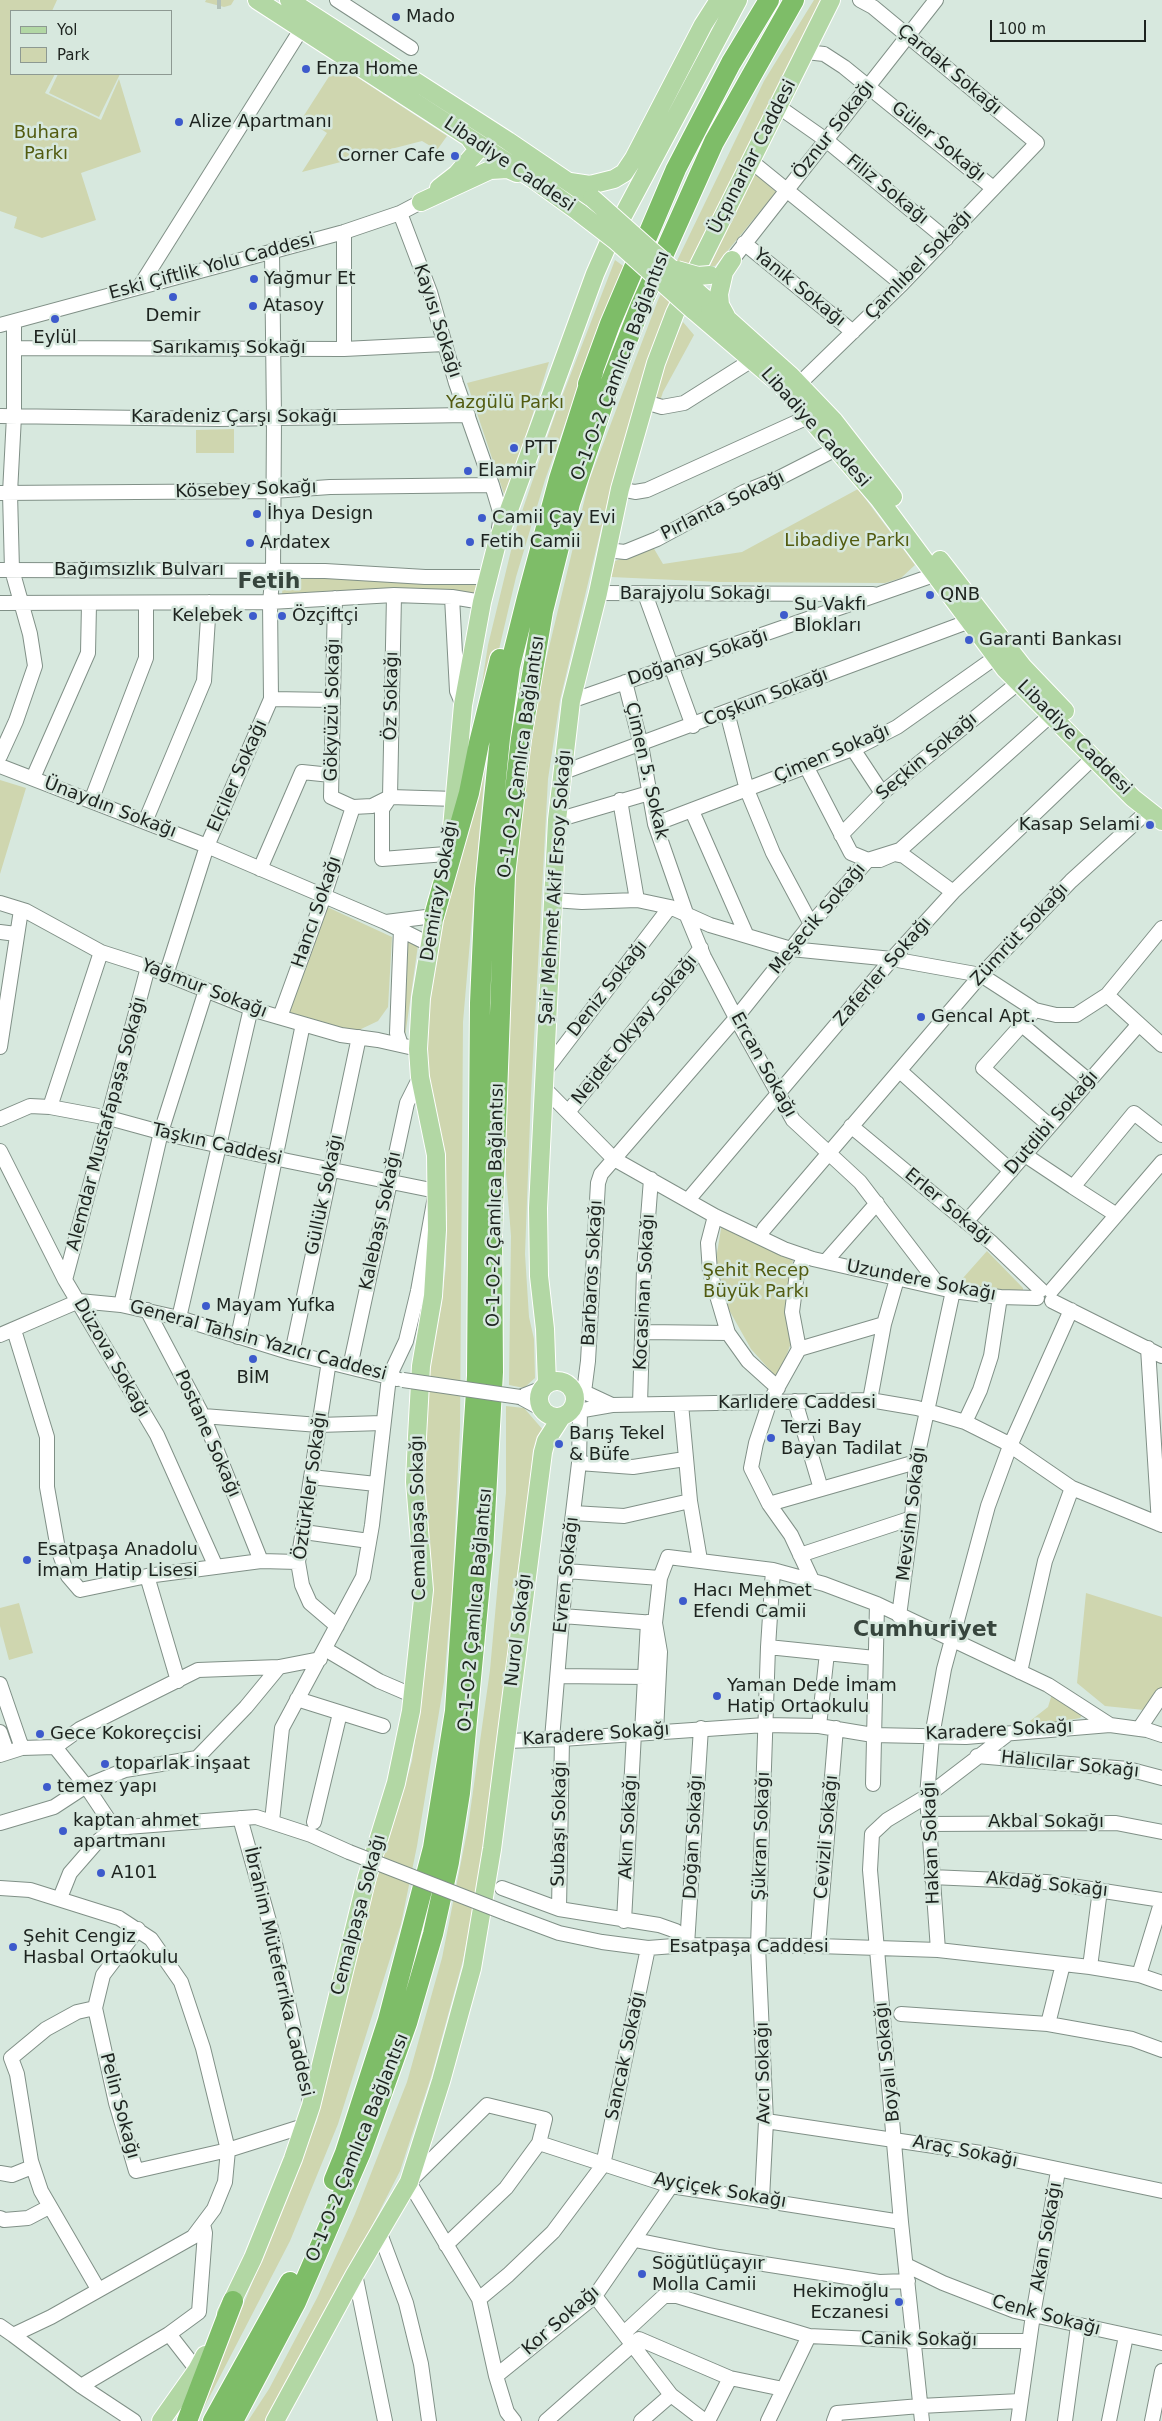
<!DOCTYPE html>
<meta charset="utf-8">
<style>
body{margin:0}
#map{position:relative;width:1162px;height:2421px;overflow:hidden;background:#d7e8de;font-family:"DejaVu Sans",sans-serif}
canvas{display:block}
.legend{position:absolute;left:10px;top:10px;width:162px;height:65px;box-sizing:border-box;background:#d7e8de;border:1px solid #8d9992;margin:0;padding:6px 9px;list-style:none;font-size:15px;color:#1d231f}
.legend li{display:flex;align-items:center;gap:10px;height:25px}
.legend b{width:25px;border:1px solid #8d9992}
.scale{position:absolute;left:990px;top:20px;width:156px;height:22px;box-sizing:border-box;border:2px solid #1d231f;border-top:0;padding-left:6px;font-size:15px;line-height:18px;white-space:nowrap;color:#1d231f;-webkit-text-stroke:4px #d7e8de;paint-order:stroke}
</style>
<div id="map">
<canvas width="1162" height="2421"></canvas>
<ul class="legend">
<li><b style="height:6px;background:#b2d7a4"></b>Yol</li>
<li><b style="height:14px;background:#cfd6af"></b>Park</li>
</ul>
<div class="scale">100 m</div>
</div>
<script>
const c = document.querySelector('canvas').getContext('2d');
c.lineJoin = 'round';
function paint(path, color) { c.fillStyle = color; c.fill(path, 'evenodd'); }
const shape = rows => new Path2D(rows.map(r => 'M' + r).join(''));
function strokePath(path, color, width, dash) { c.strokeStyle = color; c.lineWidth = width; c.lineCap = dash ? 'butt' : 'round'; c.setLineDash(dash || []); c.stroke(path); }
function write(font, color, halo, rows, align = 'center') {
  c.font = font + ' "DejaVu Sans",sans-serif'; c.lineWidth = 5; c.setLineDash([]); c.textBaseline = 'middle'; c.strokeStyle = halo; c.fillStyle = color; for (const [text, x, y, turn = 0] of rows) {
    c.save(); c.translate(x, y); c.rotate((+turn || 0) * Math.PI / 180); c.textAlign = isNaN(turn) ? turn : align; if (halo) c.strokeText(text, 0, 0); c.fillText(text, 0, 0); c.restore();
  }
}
paint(shape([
 [0,0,57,0,52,11,11,11,11,74,55,74,45,93,101,120,119,79,141,152,81,173,96,220,42,238,14,228,17,217,0,211],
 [206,0,234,0,231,5,224,7,205,2],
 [814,0,822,0,639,398,612,483,560,700,548,779,531,1094,525,1254,529,1317,534,1339,535,1378,524,1388,509,1385,511,1236,506,1174,506,1063,512,917,519,831,540,685,589,481,658,300,764,81],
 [337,64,447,136,437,150,422,141,302,172,327,133,303,117],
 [58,74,120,74,99,117,49,93],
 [753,171,776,192,715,266,710,266],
 [615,260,626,268,583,373,545,480,516,577,464,798,488,645,517,526,556,412],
 [683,322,694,335,663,392,659,404,653,397,663,366],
 [549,362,506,500,467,383],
 [234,429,234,453,196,453,196,430],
 [858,489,915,565,901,578,885,583,719,582,611,577,615,561,653,547,663,564,742,552],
 [283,577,479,580,478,594,282,595],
 [487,744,463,1022,460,1428,452,1590,444,1682,417,1846,401,1924,338,2124,290,2241,197,2421,317,2121,368,1909,412,1761,426,1663,432,1585,422,1434,428,1373,441,1308,446,1265,447,1216,440,1136,426,1057,426,1000,444,914],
 [0,780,26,788,0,874],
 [325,906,392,937,388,1007,378,1021,359,1030,349,1031,286,1017],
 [406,939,418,945,405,1037],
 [722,1223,793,1259,787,1308,792,1340,778,1379,751,1349,728,1308,716,1259],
 [987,1251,1023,1288,1023,1297,955,1287],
 [506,1406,524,1408,544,1431,533,1450,526,1524,512,1602,504,1698,480,1877,463,1960,431,2077,400,2171,331,2306,265,2421,248,2421,269,2389,317,2298,355,2214,407,2082,442,1958,468,1827,490,1670,506,1493],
 [1086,1593,1162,1617,1162,1690,1144,1710,1105,1706,1077,1683],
 [19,1603,33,1653,9,1660,0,1626,0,1608],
 [1052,1694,1084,1713,1080,1718,1035,1726,1030,1721,1048,1707]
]), '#cfd6af');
strokePath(shape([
 [217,0,221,0]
]), '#b2c1b8', 18, [18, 9]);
const minor = shape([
 [337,0,411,48],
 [806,52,824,54,844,67,993,188],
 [779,107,826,140,946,239],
 [752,162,902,284],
 [400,213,430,292,456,383,492,485,501,515,499,528],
 [744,243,853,332],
 [732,260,936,0],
 [140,286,302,28],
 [0,325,344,232,400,213,421,202],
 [15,348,344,349,444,344],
 [344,349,344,232],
 [799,384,902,284,1037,143,873,7,860,0],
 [646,398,652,404,662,407,684,403,752,360],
 [0,416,219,419,468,415],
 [620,489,635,492,647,490,808,417],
 [0,493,273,491,330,487,492,485],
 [606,550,625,552,657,539,744,492,779,478,836,449],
 [0,570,325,571,425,577,488,577],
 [598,593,873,594],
 [645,594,693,726],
 [394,595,390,797,382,809,382,859,446,854],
 [452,597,457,691,463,705],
 [335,598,331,797,353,807,372,806,390,797,456,799],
 [0,603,270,602,394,595,452,597,482,602],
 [625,682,641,745,655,824,687,916,704,957,736,1018,793,1120,860,1182,941,1288],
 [271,699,333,700],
 [571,701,937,574],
 [727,712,747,790,773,853,811,924],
 [853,749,882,793],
 [0,756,16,721,35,666,30,634,12,570,10,493,14,416,14,322],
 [0,766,207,846,385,922,429,944],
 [806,766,851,853,868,860,880,860,894,854,904,856,953,892],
 [561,773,970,621],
 [33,778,88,653,89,604],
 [620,800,637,900],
 [91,801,146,658,146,603],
 [692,811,746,934],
 [557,820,649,793],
 [145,822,204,681,209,602],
 [655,824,860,746,897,727,996,657],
 [841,835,882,793,1018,683],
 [260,869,302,772,331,775],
 [553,900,582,902,637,900,670,907,710,925,791,949,892,959,981,975,1035,1010,1056,1015,1076,1015,1107,995,1162,928],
 [0,903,26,911,101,952,148,967,258,1011,341,1035,378,1040,418,1049],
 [386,922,434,916],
 [401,929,397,1033,401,1045],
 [0,932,16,934],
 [166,975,207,846,271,699,270,602,273,571,274,419,272,251],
 [1107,995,1162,1045],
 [1035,1010,983,1068,1050,1126],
 [280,1017,324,896,353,807],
 [1022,1025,1089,1081],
 [0,1047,21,910],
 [545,1071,670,907],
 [900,1071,1011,1171],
 [546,1090,614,1159,715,1216,784,1249,813,1259,953,1291,1000,1297,1037,1298],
 [50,1107,101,952],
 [568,1112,701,948],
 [0,1119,30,1106,50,1107,109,1118,171,1135,288,1161,436,1191,418,1291,406,1341,389,1377,372,1525,363,1577,282,1728,272,1821],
 [851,1126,992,1243,1041,1290],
 [0,1151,65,1280,157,1435,216,1567],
 [1025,1155,1073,1187,1134,1113,1162,1135],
 [1073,1187,1115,1214],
 [688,1200,892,959,953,892,1094,757],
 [715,1216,708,1243,710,1272,728,1333,748,1361,778,1388],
 [966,1222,1139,1024],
 [764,1229,981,975,1071,881,1149,810],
 [826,1261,877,1203],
 [65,1280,148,967],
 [1051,1291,1162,1162],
 [1052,1301,1162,1356],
 [121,1305,161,1132,206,990],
 [147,1310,203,1416,261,1561],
 [179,1318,251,1008],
 [14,1330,47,1437,47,1487,58,1549,68,1576,80,1590,147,1576,261,1561,298,1562],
 [643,1332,728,1333],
 [0,1335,79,1301,121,1305,179,1318,292,1353,397,1379],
 [238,1337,303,1024],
 [1148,1348,1159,1524],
 [799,1349,792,1312,797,1273,805,1256],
 [292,1353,359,1037],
 [329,1361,298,1562,302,1585,310,1603,337,1626],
 [350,1367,407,1103,420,1077],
 [567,1384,612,1405],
 [584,1392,588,1361,598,1183,601,1174,736,1018,811,924,868,860,900,850,1052,714],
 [520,1397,542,1409],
 [520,1397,543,1388],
 [870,1400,884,1324,897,1279],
 [795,1401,821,1489],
 [640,1404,644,1270,651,1179],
 [681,1404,690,1501,700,1560],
 [566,1413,612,1405,870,1400,917,1408,965,1422,1005,1442,1072,1488,1162,1525],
 [203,1416,319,1425,382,1423],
 [965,1422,980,1390,991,1356,1000,1297],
 [579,1463,633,1467,685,1459],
 [311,1477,376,1484],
 [769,1504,916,1462],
 [573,1513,624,1516,690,1501],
 [304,1532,369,1541],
 [800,1555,912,1518],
 [566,1571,660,1578],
 [147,1576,178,1681],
 [812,1580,791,1535,769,1504,751,1468,756,1443,770,1401,799,1349,884,1324],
 [562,1616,655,1623],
 [899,1616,912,1518,916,1462,953,1291],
 [768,1647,875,1658],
 [325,1649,379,1681,414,1696],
 [1020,1672,1045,1561,1072,1488],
 [558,1676,645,1677],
 [0,1684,22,1748],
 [297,1699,383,1726],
 [819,1726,827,1653],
 [1139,1729,1162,1695],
 [0,1732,7,1752],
 [656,1732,660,1652,655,1623,660,1578,668,1557,773,1570,824,1584,877,1604,1048,1685,1110,1725],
 [642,1733,648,1622],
 [552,1739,566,1571,579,1463,580,1411],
 [507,1741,562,1739,765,1725,819,1726,873,1735,966,1737,1110,1725,1147,1730,1162,1735],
 [55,1747,86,1786,114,1828],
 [0,1755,22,1748,55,1747,80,1729,198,1670,279,1667,320,1659],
 [977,1756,1128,1769,1162,1778],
 [873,1784,877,1604],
 [240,1818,274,1939,311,2106],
 [314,1822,340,1713],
 [0,1823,54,1807,86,1786,125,1770,197,1758,246,1707,279,1667],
 [928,1824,1116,1823,1162,1832],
 [931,1877,1046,1882,1162,1900],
 [0,1888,30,1890,119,1918,151,1939,181,1982,203,2048,228,2150,225,2182,214,2209,193,2237,51,2317,13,2335,0,2326],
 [502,1888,559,1909,659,1925,676,1931,687,1945],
 [60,1898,70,1873,97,1842,114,1828,256,1817,311,1835,349,1852],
 [559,1909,562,1739],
 [508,1914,559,1933,602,1942,648,1948,687,1945,818,1946,938,1950,1090,1967,1139,1975,1162,1983],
 [624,1921,634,1733],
 [687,1945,701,1728],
 [818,1946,836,1728],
 [938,1950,927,1796,932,1736,944,1669,988,1506,1010,1446,1071,1310],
 [1090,1967,1100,1890],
 [1139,1975,1162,1900],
 [95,2008,116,2103,136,2171,228,2150,304,2126],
 [901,2014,1048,2024,1132,2039,1162,2050],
 [1048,2024,1063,1964],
 [11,2058,17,2074,31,2161,41,2191,98,2289],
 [11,2058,46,2029,77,2012,95,2008,103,1975,138,1929],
 [766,2121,981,2153,1162,2191],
 [0,2173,12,2175,32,2167],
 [762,2199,766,2121,758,1946,768,1647,773,1570],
 [0,2218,4,2220,28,2218,49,2207],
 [379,2231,406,2303,421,2364,429,2421],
 [635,2240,719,2257,879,2282,908,2281],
 [446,2245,506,2188,539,2143],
 [906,2265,943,2283,1015,2311,1162,2343],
 [355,2274,385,2421],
 [595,2296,671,2395,705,2421],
 [479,2299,508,2275,553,2232,603,2165,648,1948],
 [624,2333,664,2296,677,2296,809,2336,914,2341,1029,2341],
 [169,2334,199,2312,205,2233,203,2224],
 [13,2335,81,2386,134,2421],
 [496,2376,595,2296,671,2186],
 [81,2386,169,2334,197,2370],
 [514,2421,507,2412,496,2376,479,2299,409,2182,487,2105,545,2119,539,2143,671,2186,901,2222],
 [546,2421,639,2339,730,2378,783,2389],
 [641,2421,671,2395],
 [708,2421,730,2378],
 [768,2421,809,2336],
 [834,2421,837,2413,920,2406,1020,2401],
 [922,2421,901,2222,870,1870,872,1834,887,1820,927,1796,1008,1734],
 [1018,2421,1033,2315,1058,2171],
 [1065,2421,1078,2326],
 [1109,2421,1126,2336],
 [1152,2421,1162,2371]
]);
const major = shape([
 [257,0,533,179,580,213],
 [289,0,508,141,592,198],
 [570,182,590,185,614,179,624,173,634,158,703,25,719,0],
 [439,188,457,174,476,152,476,147,470,139],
 [421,202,490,170,508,169,517,173],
 [703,297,791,376,834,421,893,497],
 [693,310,782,386,879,499,1005,669,1133,798,1162,821],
 [726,316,720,305,719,294,724,272,732,260],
 [940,560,1023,667,1065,711],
 [452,828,463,705,482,602,497,543,595,274,609,242,738,0],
 '539 1399a18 18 0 1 1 36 0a18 18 0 1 1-36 0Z',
 [547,1384,545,1329,539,1276,538,1208,557,820,571,701,598,593,620,489,656,363,675,313,831,0],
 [226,2314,253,2258,293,2159,311,2106,367,1877,396,1783,411,1711,424,1590,415,1482,417,1437,421,1366,433,1296,437,1230,436,1155,420,1077,418,1049,421,998,437,902],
 [161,2421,197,2370,205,2355],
 [275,2421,355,2274,409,2182,441,2081,472,1968,492,1849,543,1452,546,1441,562,1416]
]);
const highway = shape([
 [588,384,610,324,676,169,731,63,769,0],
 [434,916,469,793,479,743,500,659],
 [334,2180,345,2153,388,2020,433,1848,455,1711,477,1376,480,1003,485,889,500,738,510,666,527,598,559,479,593,372],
 [187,2421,233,2301],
 [213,2421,290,2282],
 [233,2421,296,2302,361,2152,407,2023,433,1934,449,1862,460,1793,483,1552,493,1372,492,1233,505,875,521,739,543,611,570,503,607,392,641,305,714,142,794,0]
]);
strokePath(minor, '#809087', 16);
strokePath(major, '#fff', 20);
strokePath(highway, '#fff', 22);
strokePath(minor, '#fff', 14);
strokePath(major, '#b2d7a4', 18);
strokePath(highway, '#7ebd68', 20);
const minorBridge = shape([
 [403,1380,520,1397],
 [349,1852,508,1914]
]);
const majorBridge = shape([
 [592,198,703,297],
 [580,213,615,240,693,310],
 [677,270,698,276,710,275]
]);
strokePath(minorBridge, '#809087', 16, []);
strokePath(majorBridge, '#fff', 20, []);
strokePath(minorBridge, '#fff', 14);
strokePath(majorBridge, '#b2d7a4', 18);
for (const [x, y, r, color] of [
 [396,17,5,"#3d5acc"],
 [306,69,5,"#3d5acc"],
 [179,122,5,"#3d5acc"],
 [455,156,5,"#3d5acc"],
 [254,279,5,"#3d5acc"],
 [173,297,5,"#3d5acc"],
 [253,306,5,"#3d5acc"],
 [55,319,5,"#3d5acc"],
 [514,448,5,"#3d5acc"],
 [468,471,5,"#3d5acc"],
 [257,514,5,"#3d5acc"],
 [482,518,5,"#3d5acc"],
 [470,542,5,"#3d5acc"],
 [250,543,5,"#3d5acc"],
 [930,595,5,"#3d5acc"],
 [784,615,5,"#3d5acc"],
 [253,616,5,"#3d5acc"],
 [282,616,5,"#3d5acc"],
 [969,640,5,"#3d5acc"],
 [1150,825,5,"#3d5acc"],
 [921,1017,5,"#3d5acc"],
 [206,1306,5,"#3d5acc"],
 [253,1359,5,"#3d5acc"],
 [771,1438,5,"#3d5acc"],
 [559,1444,5,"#3d5acc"],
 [27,1560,5,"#3d5acc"],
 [683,1601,5,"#3d5acc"],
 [717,1696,5,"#3d5acc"],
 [40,1734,5,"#3d5acc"],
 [105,1764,5,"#3d5acc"],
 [47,1787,5,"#3d5acc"],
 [63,1831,5,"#3d5acc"],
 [101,1873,5,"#3d5acc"],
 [13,1947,5,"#3d5acc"],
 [642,2274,5,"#3d5acc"],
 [899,2302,5,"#3d5acc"]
]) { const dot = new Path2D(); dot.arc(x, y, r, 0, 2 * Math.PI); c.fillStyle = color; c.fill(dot); strokePath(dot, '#d7e8de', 2); }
write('18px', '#1d231f', '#d7e8de', [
 ["Mado",406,17],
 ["Enza Home",316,69],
 ["Alize Apartmanı",189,122],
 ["Corner Cafe",445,156,"right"],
 ["Yağmur Et",264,279],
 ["Atasoy",263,306],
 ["Demir",173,316,"center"],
 ["Eylül",55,338,"center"],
 ["PTT",524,448],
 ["Elamir",478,471],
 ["İhya Design",267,514],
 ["Camii Çay Evi",492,518],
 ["Fetih Camii",480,542],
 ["Ardatex",260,543],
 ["QNB",940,595],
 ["Su Vakfı",794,605],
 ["Blokları",794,626],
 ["Kelebek",243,616,"right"],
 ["Özçiftçi",292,616],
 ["Garanti Bankası",979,640],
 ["Kasap Selami",1140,825,"right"],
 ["Gencal Apt.",931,1017],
 ["Mayam Yufka",216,1306],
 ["BİM",253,1378,"center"],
 ["Terzi Bay",781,1428],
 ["Bayan Tadilat",781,1449],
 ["Barış Tekel",569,1434],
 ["& Büfe",569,1455],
 ["Esatpaşa Anadolu",37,1550],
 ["İmam Hatip Lisesi",37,1571],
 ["Hacı Mehmet",693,1591],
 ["Efendi Camii",693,1612],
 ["Yaman Dede İmam",727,1686],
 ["Hatip Ortaokulu",727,1707],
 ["Gece Kokoreçcisi",50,1734],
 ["toparlak inşaat",115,1764],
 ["temez yapı",57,1787],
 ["kaptan ahmet",73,1821],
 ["apartmanı",73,1842],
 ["A101",111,1873],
 ["Şehit Cengiz",23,1937],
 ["Hasbal Ortaokulu",23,1958],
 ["Söğütlüçayır",652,2264],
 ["Molla Camii",652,2285],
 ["Hekimoğlu",889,2292,"right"],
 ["Eczanesi",889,2313,"right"]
], 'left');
write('18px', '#1d231f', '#d7e8de', [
 ["Çardak Sokağı",949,70,40],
 ["Öznur Sokağı",834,130,-52],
 ["Güler Sokağı",938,142,39],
 ["Üçpınarlar Caddesi",753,157,-63],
 ["Libadiye Caddesi",509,165,34],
 ["Filiz Sokağı",887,190,39],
 ["Çamlıbel Sokağı",919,265,-46],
 ["Eski Çiftlik Yolu Caddesi",212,267,-15],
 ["Yanık Sokağı",799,288,39],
 ["Kayısı Sokağı",437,321,72],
 ["Sarıkamış Sokağı",229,348],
 ["O-1-O-2 Çamlıca Bağlantısı",621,366,-69],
 ["Karadeniz Çarşı Sokağı",234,417],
 ["Libadiye Caddesi",815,428,48],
 ["Kösebey Sokağı",246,490,-2],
 ["Pırlanta Sokağı",723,506,-26],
 ["Bağımsızlık Bulvarı",139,570],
 ["Barajyolu Sokağı",695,594],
 ["Doğanay Sokağı",698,658,-18],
 ["Öz Sokağı",392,696,-89],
 ["Coşkun Sokağı",766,698,-21],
 ["Gökyüzü Sokağı",333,710,-89],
 ["Libadiye Caddesi",1074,738,45],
 ["Çimen Sokağı",832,754,-23],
 ["O-1-O-2 Çamlıca Bağlantısı",522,757,-82],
 ["Seçkin Sokağı",927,757,-40],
 ["Çimen 5. Sokak",646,771,77],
 ["Elçiler Sokağı",238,776,-66],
 ["Ünaydın Sokağı",110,808,21],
 ["Şair Mehmet Akif Ersoy Sokağı",556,887,-86],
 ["Demiray Sokağı",440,891,-80],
 ["Hancı Sokağı",317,912,-71],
 ["Meşecik Sokağı",818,919,-50],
 ["Zümrüt Sokağı",1020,935,-47],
 ["Zaferler Sokağı",883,972,-49],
 ["Yağmur Sokağı",204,989,21],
 ["Deniz Sokağı",608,989,-52],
 ["Nejdet Okyay Sokağı",635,1030,-51],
 ["Ercan Sokağı",763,1065,61],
 ["Dutdibi Sokağı",1052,1123,-49],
 ["Alemdar Mustafapaşa Sokağı",107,1124,-75],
 ["Taşkın Caddesi",217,1145,13],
 ["Güllük Sokağı",325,1195,-78],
 ["O-1-O-2 Çamlıca Bağlantısı",496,1205,-89],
 ["Erler Sokağı",948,1207,40],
 ["Kalebaşı Sokağı",381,1221,-78],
 ["Barbaros Sokağı",593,1273,-87],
 ["Uzundere Sokağı",921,1281,11],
 ["Kocasinan Sokağı",645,1292,-87],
 ["General Tahsin Yazıcı Caddesi",258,1341,15],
 ["Düzova Sokağı",111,1358,60],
 ["Karlıdere Caddesi",797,1403],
 ["Postane Sokağı",207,1434,66],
 ["Öztürkler Sokağı",311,1486,-82],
 ["Mevsim Sokağı",912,1514,-83],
 ["Cemalpaşa Sokağı",419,1518,-91],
 ["Evren Sokağı",567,1575,-84],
 ["O-1-O-2 Çamlıca Bağlantısı",476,1610,-85],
 ["Nurol Sokağı",519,1630,-83],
 ["Karadere Sokağı",999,1731,-3],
 ["Karadere Sokağı",596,1735,-4],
 ["Halıcılar Sokağı",1070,1765,6],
 ["Akbal Sokağı",1046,1822],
 ["Subaşı Sokağı",560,1824,-89],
 ["Akın Sokağı",629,1827,-87],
 ["Şükran Sokağı",762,1836,-88],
 ["Doğan Sokağı",694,1837,-87],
 ["Cevizli Sokağı",827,1837,-85],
 ["Hakan Sokağı",932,1843,-92],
 ["Akdağ Sokağı",1047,1885,6],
 ["Cemalpaşa Sokağı",359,1915,-75],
 ["Esatpaşa Caddesi",749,1947],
 ["İbrahim Müteferrika Caddesi",278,1972,77],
 ["Sancak Sokağı",626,2056,-78],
 ["Boyalı Sokağı",888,2062,-96],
 ["Avcı Sokağı",764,2073,-91],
 ["Pelin Sokağı",119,2106,75],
 ["O-1-O-2 Çamlıca Bağlantısı",358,2148,-68],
 ["Araç Sokağı",965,2152,11],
 ["Ayçiçek Sokağı",720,2191,10],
 ["Akan Sokağı",1047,2237,-80],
 ["Cenk Sokağı",1046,2316,15],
 ["Kor Sokağı",561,2321,-41],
 ["Canik Sokağı",919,2340,1]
]);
write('18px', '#525b10', '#d7e8de', [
 ["Buhara",46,133],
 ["Parkı",46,154],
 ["Yazgülü Parkı",505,403],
 ["Libadiye Parkı",847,541],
 ["Şehit Recep",756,1271],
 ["Büyük Parkı",756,1292]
]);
write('bold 22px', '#37453d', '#d7e8de', [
 ["Fetih",269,582],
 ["Cumhuriyet",925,1630]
]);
</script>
